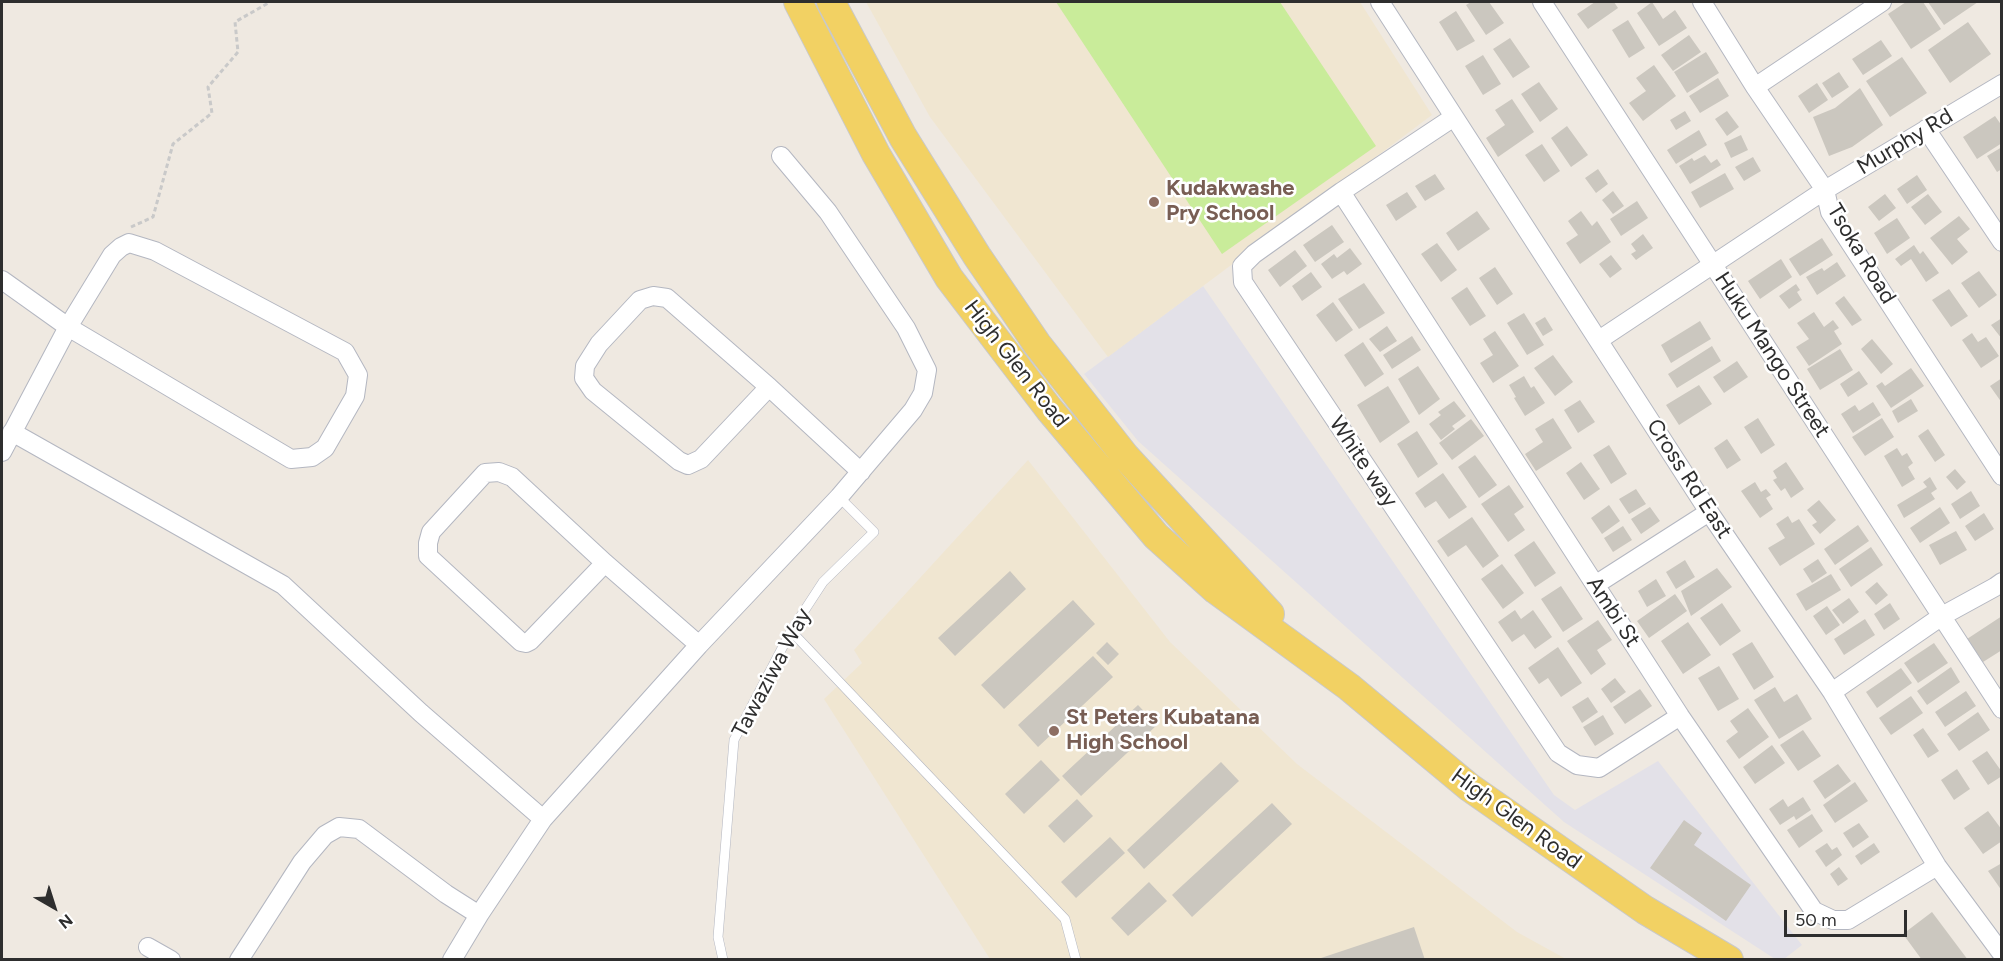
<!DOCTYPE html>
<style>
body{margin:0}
#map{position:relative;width:2003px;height:961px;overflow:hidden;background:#efe9e1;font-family:Figtree,sans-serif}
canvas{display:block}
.frame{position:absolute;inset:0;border:3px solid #2e2e2e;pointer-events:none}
.north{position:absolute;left:24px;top:877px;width:60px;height:60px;-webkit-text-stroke:4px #fff;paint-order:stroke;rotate:141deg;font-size:16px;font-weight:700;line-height:24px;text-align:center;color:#2e2e2e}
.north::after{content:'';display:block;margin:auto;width:21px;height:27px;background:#2e2e2e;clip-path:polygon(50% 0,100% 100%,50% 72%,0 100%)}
.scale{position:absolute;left:1784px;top:910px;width:123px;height:27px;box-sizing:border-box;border:3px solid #2e2e2e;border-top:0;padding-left:8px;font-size:18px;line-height:21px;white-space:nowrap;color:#2e2e2e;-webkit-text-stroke:4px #fff;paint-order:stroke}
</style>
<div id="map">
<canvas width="2003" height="961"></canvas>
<div class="frame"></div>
<div class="north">N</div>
<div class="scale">50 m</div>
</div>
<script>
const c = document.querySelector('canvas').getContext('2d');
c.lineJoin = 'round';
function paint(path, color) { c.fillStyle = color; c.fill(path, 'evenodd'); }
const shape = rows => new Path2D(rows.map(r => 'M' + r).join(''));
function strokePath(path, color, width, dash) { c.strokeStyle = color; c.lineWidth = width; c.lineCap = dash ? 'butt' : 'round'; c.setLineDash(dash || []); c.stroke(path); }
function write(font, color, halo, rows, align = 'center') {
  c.font = font + ' Figtree,sans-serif'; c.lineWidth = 5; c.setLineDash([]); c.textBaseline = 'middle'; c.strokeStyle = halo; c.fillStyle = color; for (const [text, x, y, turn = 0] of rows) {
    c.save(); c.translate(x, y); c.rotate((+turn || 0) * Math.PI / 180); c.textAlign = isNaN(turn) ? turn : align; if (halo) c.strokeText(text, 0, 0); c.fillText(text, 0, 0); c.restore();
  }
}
paint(shape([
 [1203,286,1554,795,1575,810,1658,761,1802,945,1784,959,1775,959,1564,822,1138,441,1084,374]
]), '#e3e1e8');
paint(shape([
 [866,2,1360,2,1432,115,1108,357,930,117],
 [1028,460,1170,642,1297,764,1517,932,1566,959,990,959,824,699,862,663,854,650]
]), '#f0e6d1');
paint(shape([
 [1056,2,1280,2,1376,146,1222,254]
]), '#c9ec9a');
paint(shape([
 [1471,2,1489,2,1504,23,1486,35,1466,5],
 [1595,2,1614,2,1618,8,1588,29,1577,14],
 [1652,2,1663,19,1675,10,1687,28,1659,46,1637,13],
 [1906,2,1923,2,1941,29,1911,49,1888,14],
 [1928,2,1978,2,1944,25],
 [1456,11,1475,41,1457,51,1439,22],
 [1628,20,1645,48,1629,58,1612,30],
 [1968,22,1991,54,1950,83,1928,50],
 [1689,35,1701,52,1673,71,1661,55],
 [1510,38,1530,67,1513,78,1493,49],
 [1881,40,1892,56,1863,75,1852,59],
 [1706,52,1719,73,1687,93,1674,72],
 [1483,55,1501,84,1483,95,1465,66],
 [1902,57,1927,93,1890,117,1866,81],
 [1654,65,1676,96,1643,121,1629,103,1646,91,1636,78],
 [1839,72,1849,87,1832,98,1822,83],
 [1718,78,1729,96,1700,113,1689,96],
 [1539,82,1558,109,1540,122,1521,94],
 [1817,83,1828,100,1809,113,1798,96],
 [1860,88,1883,125,1852,147,1829,156,1813,117,1835,108],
 [1512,99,1534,132,1498,157,1486,138,1505,125,1495,110],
 [1685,111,1691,121,1676,130,1670,120],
 [1727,111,1739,127,1727,136,1715,119],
 [1995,116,2002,126,2002,143,1977,159,1963,137],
 [1567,126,1588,155,1571,167,1551,138],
 [1699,130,1707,145,1676,164,1667,150],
 [1741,135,1748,150,1731,158,1724,143],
 [1542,144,1560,171,1544,182,1525,155],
 [2002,147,2002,169,1997,172,1987,156],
 [1705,155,1711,163,1717,159,1721,165,1690,184,1679,166,1692,158,1694,161],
 [1753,157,1761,171,1744,181,1735,167],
 [1598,169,1608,184,1596,193,1585,178],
 [1725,173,1734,189,1700,208,1691,192],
 [1435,174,1445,189,1425,201,1415,186],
 [1917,175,1927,190,1907,204,1897,189],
 [1613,191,1624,206,1613,214,1602,200],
 [1407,192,1417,207,1396,221,1386,205],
 [1885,194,1896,208,1879,221,1868,207],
 [1928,194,1942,212,1925,225,1911,207],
 [1637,201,1648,218,1621,236,1610,219],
 [1477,211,1490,229,1458,251,1446,233],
 [1581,211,1592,226,1597,221,1611,242,1580,264,1566,243,1578,235,1568,221],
 [1959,216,1970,229,1957,239,1968,252,1952,265,1930,238],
 [1897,218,1910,238,1887,254,1874,233],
 [1332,225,1344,242,1315,262,1303,245],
 [1643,234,1653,248,1636,260,1631,254,1636,251,1631,244],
 [1822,238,1833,255,1800,276,1789,259],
 [1437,243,1457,270,1441,282,1421,254],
 [1914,245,1920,254,1923,251,1939,273,1926,282,1911,259,1901,266,1895,259],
 [1350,248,1362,264,1347,275,1344,271,1332,279,1321,264,1334,254,1337,258],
 [1295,250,1307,266,1280,287,1268,270],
 [1611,255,1622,269,1610,278,1599,264],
 [1781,259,1792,277,1760,299,1748,281],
 [1837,262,1846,276,1817,295,1806,277,1822,268,1824,271],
 [1495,267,1513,294,1497,305,1479,278],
 [1979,271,1997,295,1979,308,1961,283],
 [1311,272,1322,287,1302,301,1292,286],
 [1364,283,1385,313,1359,329,1338,299],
 [1796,284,1800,290,1797,292,1802,300,1789,309,1779,296],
 [1467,287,1486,316,1470,326,1451,298],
 [1949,289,1968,316,1951,327,1932,300],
 [1844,296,1862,320,1852,326,1835,303],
 [1333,302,1353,330,1336,342,1316,315],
 [1814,312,1824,327,1833,320,1839,328,1834,331,1842,344,1809,366,1796,347,1809,339,1797,323],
 [1524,313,1544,345,1527,355,1507,323],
 [1545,317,1553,330,1543,336,1535,323],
 [2002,318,2002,339,1991,325],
 [1700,321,1711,339,1671,363,1661,345],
 [1387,326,1397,341,1380,352,1369,339],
 [1495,331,1519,366,1493,383,1480,363,1493,355,1483,339],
 [1972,333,1978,342,1986,337,1999,356,1981,368,1962,340],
 [1412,336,1421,350,1392,369,1383,355],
 [1872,339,1893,364,1881,374,1861,349],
 [1363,342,1384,374,1365,387,1344,355],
 [1712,346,1721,361,1677,388,1668,374],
 [1840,349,1853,370,1820,390,1807,369],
 [1553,355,1573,382,1555,396,1534,368],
 [1737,361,1748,377,1724,393,1713,377],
 [1418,366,1440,399,1419,415,1398,379],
 [1911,368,1924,386,1891,408,1876,386,1882,382,1885,386],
 [1859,371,1868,384,1848,397,1840,384],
 [1524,376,1531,388,1534,386,1545,403,1525,416,1514,398,1516,397,1509,385],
 [2002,378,2002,403,1990,386],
 [1699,385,1712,404,1679,425,1666,405],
 [1388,386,1410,422,1380,443,1357,405],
 [1911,399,1918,411,1898,423,1892,411],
 [1580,400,1595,422,1578,433,1564,410],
 [1454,401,1466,416,1452,426,1455,429,1441,440,1429,424,1441,415,1438,412],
 [1873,402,1881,415,1853,433,1841,414,1855,405,1859,411],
 [1553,418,1572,448,1536,471,1525,454,1543,442,1535,429],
 [1758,418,1775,445,1761,454,1744,427],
 [1882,418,1894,437,1865,456,1852,437],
 [1471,419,1484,436,1452,460,1439,443],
 [1928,429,1945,455,1935,462,1918,436],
 [1417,431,1438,464,1418,478,1397,444],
 [1727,439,1741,460,1727,469,1714,448],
 [1609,445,1627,474,1611,484,1593,455],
 [1897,448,1902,456,1907,453,1913,463,1908,467,1915,479,1902,487,1884,456],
 [1475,455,1497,485,1479,498,1458,467],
 [1581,462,1600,489,1584,500,1566,473],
 [1786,462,1804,489,1791,498,1785,488,1781,491,1773,480,1777,478,1773,471],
 [1955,469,1966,482,1957,490,1946,477],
 [1443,473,1467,507,1449,519,1436,501,1425,508,1415,493],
 [1930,477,1937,489,1931,493,1935,499,1904,518,1897,505,1927,487,1923,482],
 [1755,482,1761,492,1766,489,1771,495,1766,498,1773,509,1760,518,1741,491],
 [1509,485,1524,507,1514,514,1525,530,1508,542,1481,504],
 [1636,489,1646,504,1629,514,1619,499],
 [1971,491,1980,506,1960,519,1951,504],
 [1819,500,1836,520,1820,534,1812,525,1817,522,1807,510],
 [1609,505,1620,521,1602,534,1591,518],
 [1650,507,1660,521,1641,534,1631,519],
 [1940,507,1950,523,1920,543,1910,528],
 [1984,513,1994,529,1975,541,1965,526],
 [1788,516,1792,523,1799,519,1815,544,1780,566,1768,548,1785,538,1776,524],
 [1472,517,1499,556,1483,568,1466,545,1448,557,1437,541],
 [1858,525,1869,541,1835,565,1824,549],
 [1623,526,1632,540,1613,552,1604,538],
 [1956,531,1967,550,1940,565,1929,545],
 [1534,541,1556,573,1535,587,1514,555],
 [1871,547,1883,565,1851,587,1839,569],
 [1818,559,1827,573,1812,583,1803,569],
 [1685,560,1695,577,1676,589,1666,572],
 [1502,564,1524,593,1503,609,1481,579],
 [1717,568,1732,587,1691,616,1681,591],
 [1010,571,1026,589,955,656,938,638],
 [1831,574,1841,590,1806,611,1796,594],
 [1656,579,1666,596,1647,607,1638,591],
 [1877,582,1888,595,1876,605,1865,592],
 [1561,586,1583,619,1563,632,1541,599],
 [1675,594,1687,611,1649,638,1637,621],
 [1849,598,1859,612,1843,624,1832,610],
 [1073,600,1095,624,1004,709,981,685],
 [1722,603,1741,631,1720,646,1700,618],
 [1890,603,1900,619,1884,630,1874,614],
 [1827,606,1840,625,1826,635,1813,616],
 [1515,610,1521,619,1533,610,1552,637,1535,649,1524,634,1512,642,1498,622],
 [2002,616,2002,650,1983,662,1967,639],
 [1865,619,1875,635,1844,655,1834,639],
 [1598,620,1612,640,1597,650,1606,664,1591,675,1567,641],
 [1688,622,1711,655,1683,674,1661,641],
 [1107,642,1119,654,1108,665,1096,653],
 [1752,642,1774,677,1754,690,1732,654],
 [1934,643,1948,663,1918,683,1904,663],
 [1558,647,1582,683,1561,697,1548,678,1539,684,1528,668],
 [1093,656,1113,677,1038,747,1018,725],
 [1719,666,1739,699,1718,711,1698,678],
 [1951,667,1960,682,1927,705,1917,691],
 [1901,668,1912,683,1877,708,1866,692],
 [1615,678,1626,692,1611,703,1601,689],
 [1775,687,1784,702,1797,694,1812,719,1779,739,1754,700],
 [1640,689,1652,706,1625,724,1613,707],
 [1966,691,1976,706,1945,727,1935,712],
 [1911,696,1923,713,1891,735,1879,718],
 [1588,697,1598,712,1582,723,1572,707],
 [1138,705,1157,725,1081,796,1062,776],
 [1748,708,1769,737,1739,759,1726,741,1738,732,1730,721],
 [1978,712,1990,730,1959,751,1947,734],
 [1603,715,1614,734,1595,746,1583,727],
 [1923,728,1939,751,1928,758,1913,735],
 [1803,730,1821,756,1798,771,1780,745],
 [1772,745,1785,763,1755,784,1743,767],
 [1987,751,2002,772,2002,776,1988,785,1972,761],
 [1041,760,1060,780,1024,814,1005,794],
 [1221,762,1239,781,1144,869,1127,850],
 [1838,764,1851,781,1825,799,1813,781],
 [1957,769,1970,789,1954,800,1941,780],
 [1855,782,1868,801,1835,823,1823,805],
 [1803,797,1811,810,1796,820,1794,816,1780,825,1769,809,1783,799,1788,807],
 [1077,799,1093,816,1064,843,1048,826],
 [1272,803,1292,824,1192,917,1172,895],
 [1988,811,2002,830,2002,841,1983,854,1964,828],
 [1812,814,1823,831,1799,848,1787,830],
 [1684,820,1702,833,1694,845,1751,885,1726,921,1650,868],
 [1859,823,1869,837,1853,848,1843,833],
 [1110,837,1125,853,1076,898,1061,882],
 [1827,843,1832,850,1837,847,1842,855,1826,867,1815,851],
 [1874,843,1880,852,1861,865,1855,856],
 [2002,863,2002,891,1988,871],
 [1839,867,1848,879,1838,886,1830,874],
 [1149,882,1167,901,1128,936,1111,918],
 [1932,912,1968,960,1922,960,1903,934],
 [1414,927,1425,960,1318,960,1318,959]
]), '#cbc7bf');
const service = shape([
 [791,631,1065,919,1076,960],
 [723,960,718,937,734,740,791,631,823,582,874,532,839,497]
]);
const minor = shape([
 [1380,2,1709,512,1832,692,1937,866,2002,954],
 [1542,2,2002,709],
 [1702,2,1755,87,1825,190,1830,212,2002,476],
 [1755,87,1882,2],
 [1454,117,1341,192,1254,254,1242,266,1243,282,1558,753,1577,765,1599,768,1680,716],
 [1926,129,2002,242],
 [1341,192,1680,716,1814,911,1833,920,1848,920,1937,866],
 [2,280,68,327,291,459,312,457,325,448,355,396,358,375,345,352,155,251,129,243,121,247,112,255,68,327,2,452],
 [1599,340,1825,190,2002,84],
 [769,387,701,459,688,465,679,461,593,391,584,378,585,366,599,344,640,300,653,296,667,298,769,387,861,472],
 [12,432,283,585,421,713,543,819,699,645,839,497,913,410,923,393,927,370,906,328,828,212,781,156],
 [605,563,530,641,526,643,521,642,428,556,428,543,431,532,485,473,499,472,512,477,605,563,699,645],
 [1595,585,1709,512],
 [1832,692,1942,616,1995,587,2002,582],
 [148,947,171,960],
 [239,960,302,862,325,835,339,827,359,829,446,894,479,915],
 [452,960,479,915,543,819]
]);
const primary = shape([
 [798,2,876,154,949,278,1049,409,1156,536,1216,590,1349,687,1469,787,1645,910,1729,960],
 [831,2,903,137,977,256,1037,344,1125,456,1270,614]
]);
strokePath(service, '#b4b7c1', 10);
strokePath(minor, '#b4b7c1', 20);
strokePath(primary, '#c9c9c9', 30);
strokePath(shape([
 [131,227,153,217,173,144,212,113,208,87,238,52,235,22,270,2]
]), '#c9c9c9', 3, [4.5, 3]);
strokePath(service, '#fff', 9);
strokePath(minor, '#fff', 18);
strokePath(primary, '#f2d163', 28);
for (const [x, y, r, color] of [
 [1154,202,6,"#8d6e63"],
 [1054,731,6,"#8d6e63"]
]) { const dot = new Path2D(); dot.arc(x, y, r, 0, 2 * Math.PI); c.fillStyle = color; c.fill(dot); strokePath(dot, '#fff', 2); }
write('22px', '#2e2e2e', '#fff', [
 ["Murphy Rd",1905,142,-31],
 ["Tsoka Road",1861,254,59],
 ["Huku Mango Street",1772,355,57],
 ["High Glen Road",1016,364,52],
 ["White way",1363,462,56],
 ["Cross Rd East",1689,479,57],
 ["Ambi St",1613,612,57],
 ["Tawaziwa Way",772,673,-62],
 ["High Glen Road",1516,819,36]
]);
write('bold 22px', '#785e54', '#fff', [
 ["Kudakwashe",1166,189],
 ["Pry School",1166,214],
 ["St Peters Kubatana",1066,718],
 ["High School",1066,743]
], 'left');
</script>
